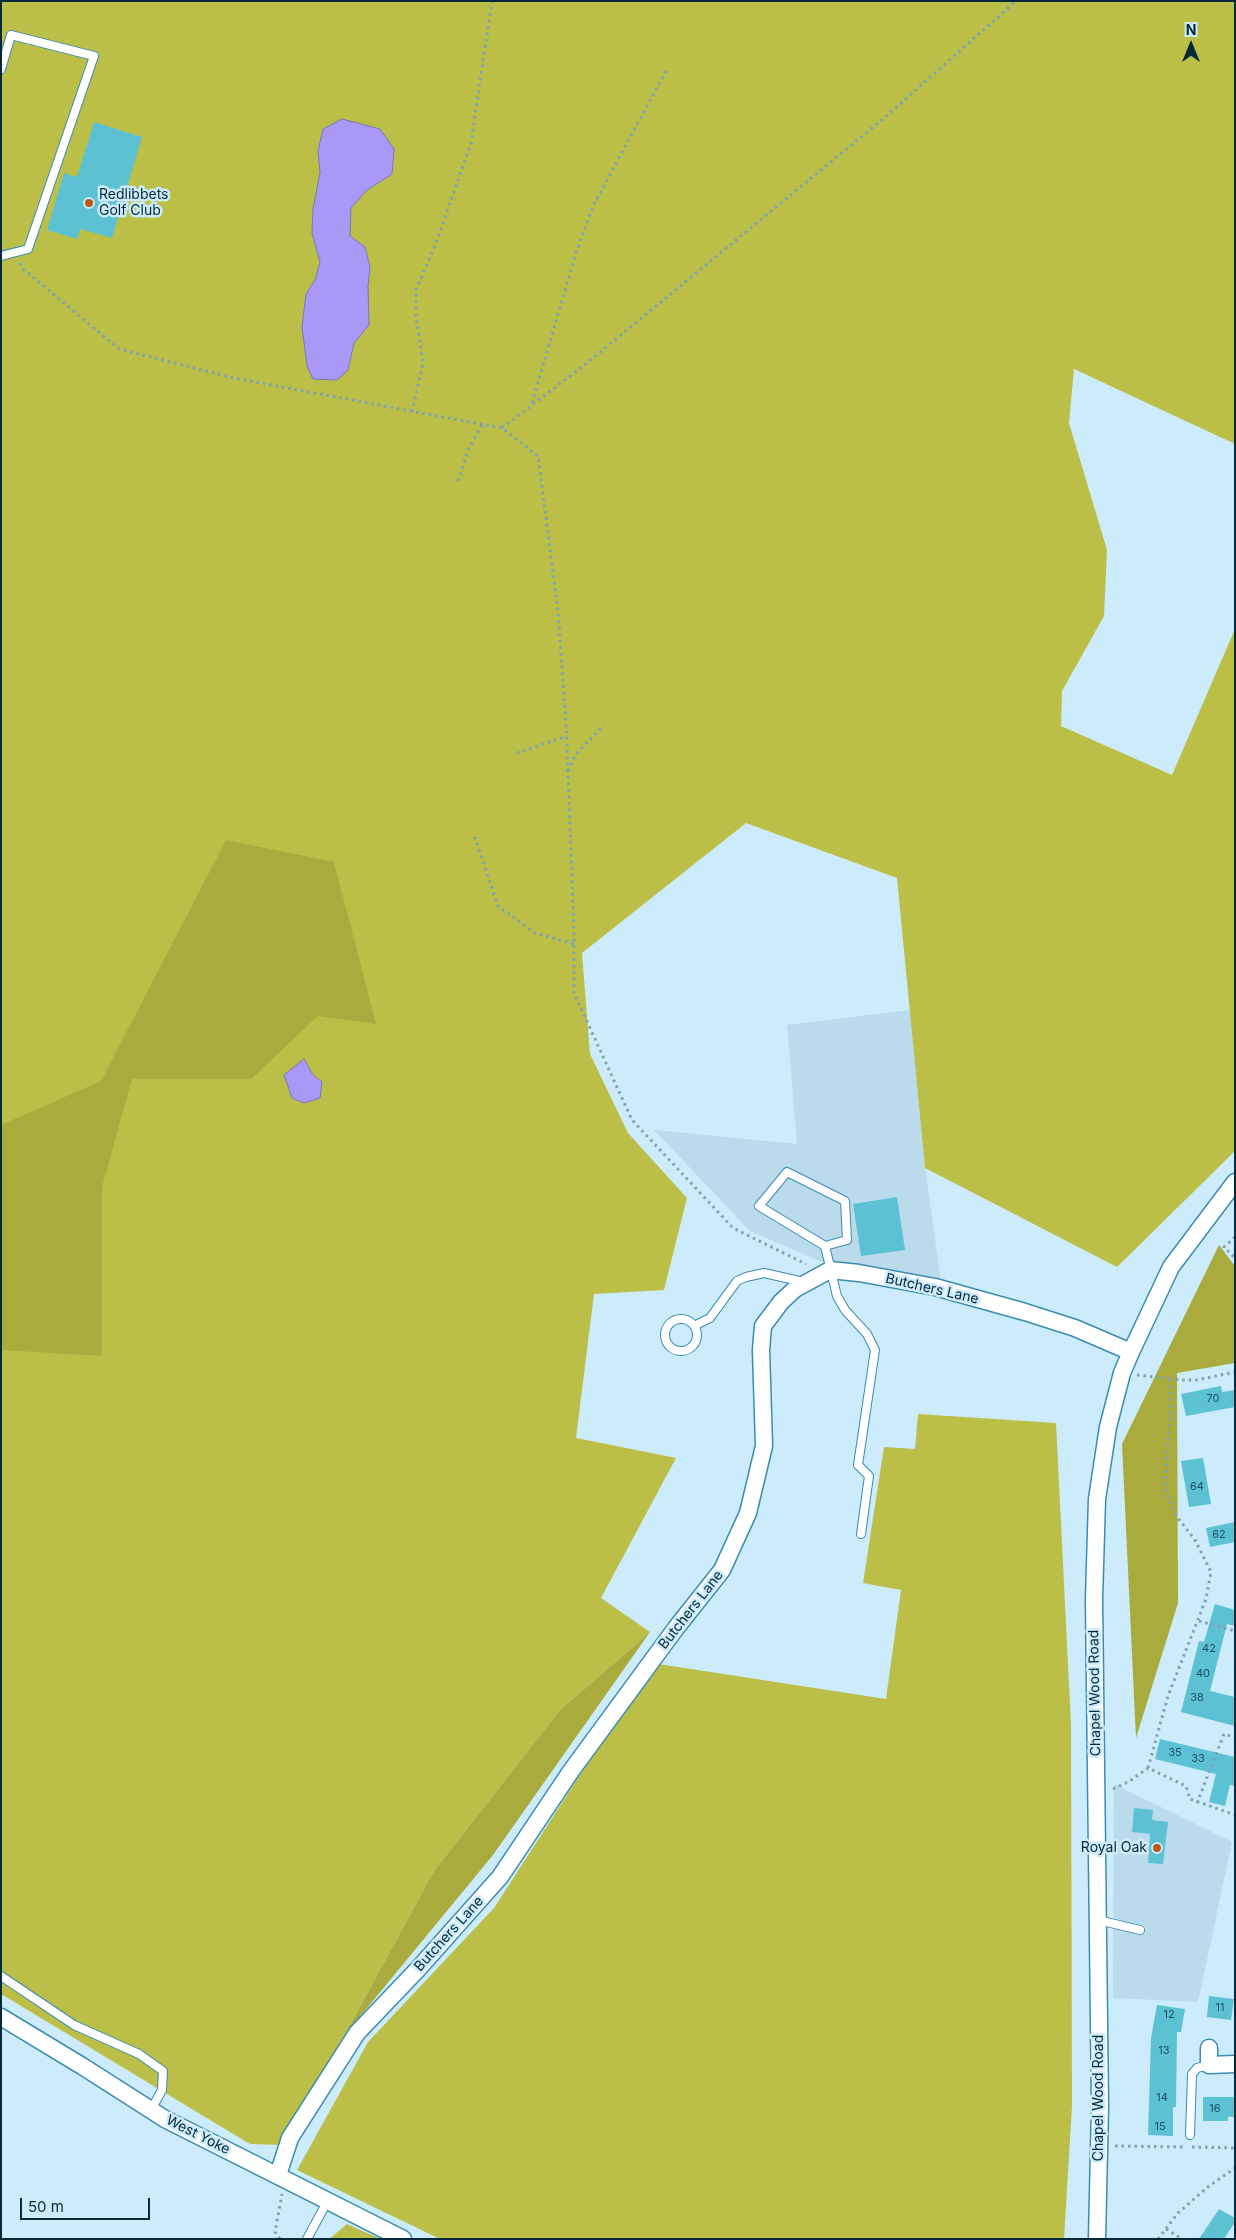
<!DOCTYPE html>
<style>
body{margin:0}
#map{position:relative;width:1236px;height:2240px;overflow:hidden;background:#ccebfb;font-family:Inter,sans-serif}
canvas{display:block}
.frame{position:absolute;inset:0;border:2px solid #052938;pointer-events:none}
.north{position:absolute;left:1166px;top:20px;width:50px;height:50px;-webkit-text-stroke:4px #ccebfb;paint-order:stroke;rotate:0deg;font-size:14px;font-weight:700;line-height:20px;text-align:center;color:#052938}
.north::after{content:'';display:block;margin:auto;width:18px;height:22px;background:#052938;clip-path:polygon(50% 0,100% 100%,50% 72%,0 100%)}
.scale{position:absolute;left:20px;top:2198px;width:130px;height:22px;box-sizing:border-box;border:2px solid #052938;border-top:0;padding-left:6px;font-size:15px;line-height:18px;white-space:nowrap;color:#052938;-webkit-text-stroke:4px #ccebfb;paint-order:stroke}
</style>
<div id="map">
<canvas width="1236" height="2240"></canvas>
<div class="frame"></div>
<div class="north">N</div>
<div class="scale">50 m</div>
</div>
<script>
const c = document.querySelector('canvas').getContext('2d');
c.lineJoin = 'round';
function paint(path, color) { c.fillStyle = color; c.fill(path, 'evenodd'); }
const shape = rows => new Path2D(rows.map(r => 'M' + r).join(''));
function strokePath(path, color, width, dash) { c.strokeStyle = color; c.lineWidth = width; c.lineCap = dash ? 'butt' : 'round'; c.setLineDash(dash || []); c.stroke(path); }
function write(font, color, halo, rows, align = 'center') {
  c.font = font + ' Inter,sans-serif'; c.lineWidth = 5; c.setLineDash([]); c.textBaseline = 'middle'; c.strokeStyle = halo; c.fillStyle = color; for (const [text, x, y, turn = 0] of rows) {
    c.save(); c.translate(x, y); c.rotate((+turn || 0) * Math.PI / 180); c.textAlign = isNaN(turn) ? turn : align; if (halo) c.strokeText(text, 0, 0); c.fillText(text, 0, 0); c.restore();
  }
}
paint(shape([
 [910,1010,925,1168,941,1282,822,1262,750,1231,654,1130,797,1144,787,1025],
 [1114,1784,1232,1842,1198,2002,1113,1998]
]), '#b9dbec');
paint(shape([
 [1,1,1235,1,1235,444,1074,369,1069,423,1107,550,1104,616,1062,691,1061,726,1172,775,1235,629,1235,1151,1117,1267,925,1168,897,878,746,823,582,953,590,1054,628,1133,687,1198,664,1290,594,1294,576,1438,676,1458,601,1598,650,1632,560,1710,434,1871,344,2036,280,2145,250,2144,1,1994],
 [918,1414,1056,1423,1071,1725,1072,2106,1064,2239,440,2239,297,2170,368,2042,494,1908,652,1663,886,1699,901,1590,863,1583,884,1447,915,1449],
 [347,2224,381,2239,329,2239]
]), '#bbbf48');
paint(shape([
 [226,840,334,862,376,1024,318,1016,251,1079,132,1079,102,1187,102,1356,1,1350,1,1125,101,1081],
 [1219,1245,1235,1266,1235,1363,1177,1373,1178,1603,1136,1738,1122,1444],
 [650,1632,493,1855,344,2036,434,1871,560,1710]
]), '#a9ac3d');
const water = shape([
 [342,119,380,129,394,149,392,174,367,190,351,208,350,236,365,247,370,267,368,286,369,325,354,343,348,370,337,380,313,379,307,366,302,327,306,294,315,280,320,262,312,233,313,209,320,173,318,151,323,129,342,119],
 [304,1059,313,1075,322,1082,320,1098,304,1103,292,1098,284,1075,304,1059]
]);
paint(water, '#a998f5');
strokePath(water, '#7877bc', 1);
paint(shape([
 [94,122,142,137,112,238,80,229,77,239,47,230,64,173,77,177],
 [897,1197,905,1250,861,1256,853,1204],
 [1221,1386,1222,1392,1235,1390,1235,1407,1186,1416,1181,1394],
 [1203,1458,1211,1504,1189,1507,1181,1461],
 [1235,1522,1235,1542,1210,1547,1206,1528],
 [1215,1604,1235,1610,1235,1626,1227,1624,1210,1691,1235,1697,1235,1726,1181,1712,1199,1641,1204,1642],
 [1160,1739,1235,1757,1235,1786,1230,1785,1225,1806,1209,1802,1216,1774,1155,1759],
 [1134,1808,1153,1810,1152,1820,1168,1822,1163,1864,1148,1863,1150,1834,1132,1832],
 [1209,1996,1234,1999,1231,2020,1207,2017],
 [1157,2005,1185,2009,1181,2032,1177,2032,1176,2107,1173,2107,1173,2136,1148,2135,1151,2038],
 [1203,2097,1235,2097,1235,2117,1228,2117,1228,2121,1203,2121],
 [1219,2209,1235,2218,1235,2222,1224,2239,1199,2239]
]), '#5cc1d3');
const service = shape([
 [1,69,11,35,94,56,28,249,1,256],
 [825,1246,847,1240,845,1201,787,1172,759,1206,825,1246,837,1296,845,1310,867,1334,875,1350,858,1465,869,1476,861,1534],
 '665 1335a16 16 0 1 1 32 0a16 16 0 1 1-32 0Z',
 [694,1326,710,1318,737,1281,746,1277,764,1273,804,1282],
 [1098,1920,1140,1930],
 [1,1976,74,2025,139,2054,163,2071,162,2090,151,2110],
 [1190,2135,1192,2074,1197,2068,1209,2065],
 [307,2239,327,2202]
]);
const minor = shape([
 [1,2017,82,2066,165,2119,403,2239],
 [1209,2048,1209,2065,1235,2064],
 [278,2175,290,2138,357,2033,418,1969,500,1877,571,1771,676,1628,722,1570,748,1513,764,1446,761,1350,763,1326,781,1302,795,1289,830,1270,859,1273,935,1287,1025,1312,1075,1328,1131,1352],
 [1097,2239,1100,2106,1094,1599,1097,1499,1108,1427,1122,1373,1131,1352,1171,1267,1235,1182]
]);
strokePath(service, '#3a8cb2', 10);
strokePath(minor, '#3a8cb2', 19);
strokePath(shape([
 [20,263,22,268,119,349,234,378,502,428,538,456,558,611,566,721,574,932,574,993,632,1120,733,1228,806,1264],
 [532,403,576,253,593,206,666,71],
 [412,412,423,363,416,316,416,290,435,246,471,143,492,1],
 [502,428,582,367,883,119,1016,1],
 [458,481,468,450,482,425],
 [517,753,567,736],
 [568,771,576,754,604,725],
 [475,837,498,906,535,933,574,944],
 [1235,1237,1224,1247,1235,1258],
 [1137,1375,1183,1380,1197,1380,1235,1372],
 [1199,1621,1235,1631],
 [1148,1768,1168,1696,1206,1599,1211,1572,1195,1540,1174,1513,1165,1486,1171,1400,1169,1380],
 [1113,1789,1130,1781,1148,1768,1186,1786,1190,1799,1235,1815],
 [1197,1803,1224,1734,1235,1737],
 [1115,2146,1186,2147],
 [1192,2147,1235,2148],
 [1166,2229,1182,2239],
 [280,2239,275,2232,282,2194],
 [1158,2239,1178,2213,1209,2186,1235,2168]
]), '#80a1b1', 3, [2.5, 4]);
strokePath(service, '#fff', 8);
strokePath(minor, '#fff', 16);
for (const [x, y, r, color] of [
 [89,203,5,"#b95a10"],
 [1157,1848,5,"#b95a10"]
]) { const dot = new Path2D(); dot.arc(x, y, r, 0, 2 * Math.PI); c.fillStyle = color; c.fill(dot); strokePath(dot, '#ccebfb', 2); }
write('11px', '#1b4f5f', null, [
 ["70",1213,1399],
 ["64",1197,1487],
 ["62",1219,1535],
 ["42",1209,1649],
 ["40",1203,1674],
 ["38",1197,1698],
 ["35",1175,1753],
 ["33",1198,1759],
 ["11",1220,2008],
 ["12",1169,2015],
 ["13",1164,2051],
 ["14",1162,2098],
 ["16",1215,2109],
 ["15",1160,2127]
]);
write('14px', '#052938', '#ccebfb', [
 ["Redlibbets",99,195],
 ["Golf Club",99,211],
 ["Royal Oak",1147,1848,"right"]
], 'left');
write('14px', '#052938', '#ccebfb', [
 ["Butchers Lane",932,1289,13],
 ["Butchers Lane",691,1610,-52],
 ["Chapel Wood Road",1095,1693,-91],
 ["Butchers Lane",449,1934,-48],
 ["Chapel Wood Road",1099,2098,-90],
 ["West Yoke",198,2135,27]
]);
</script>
